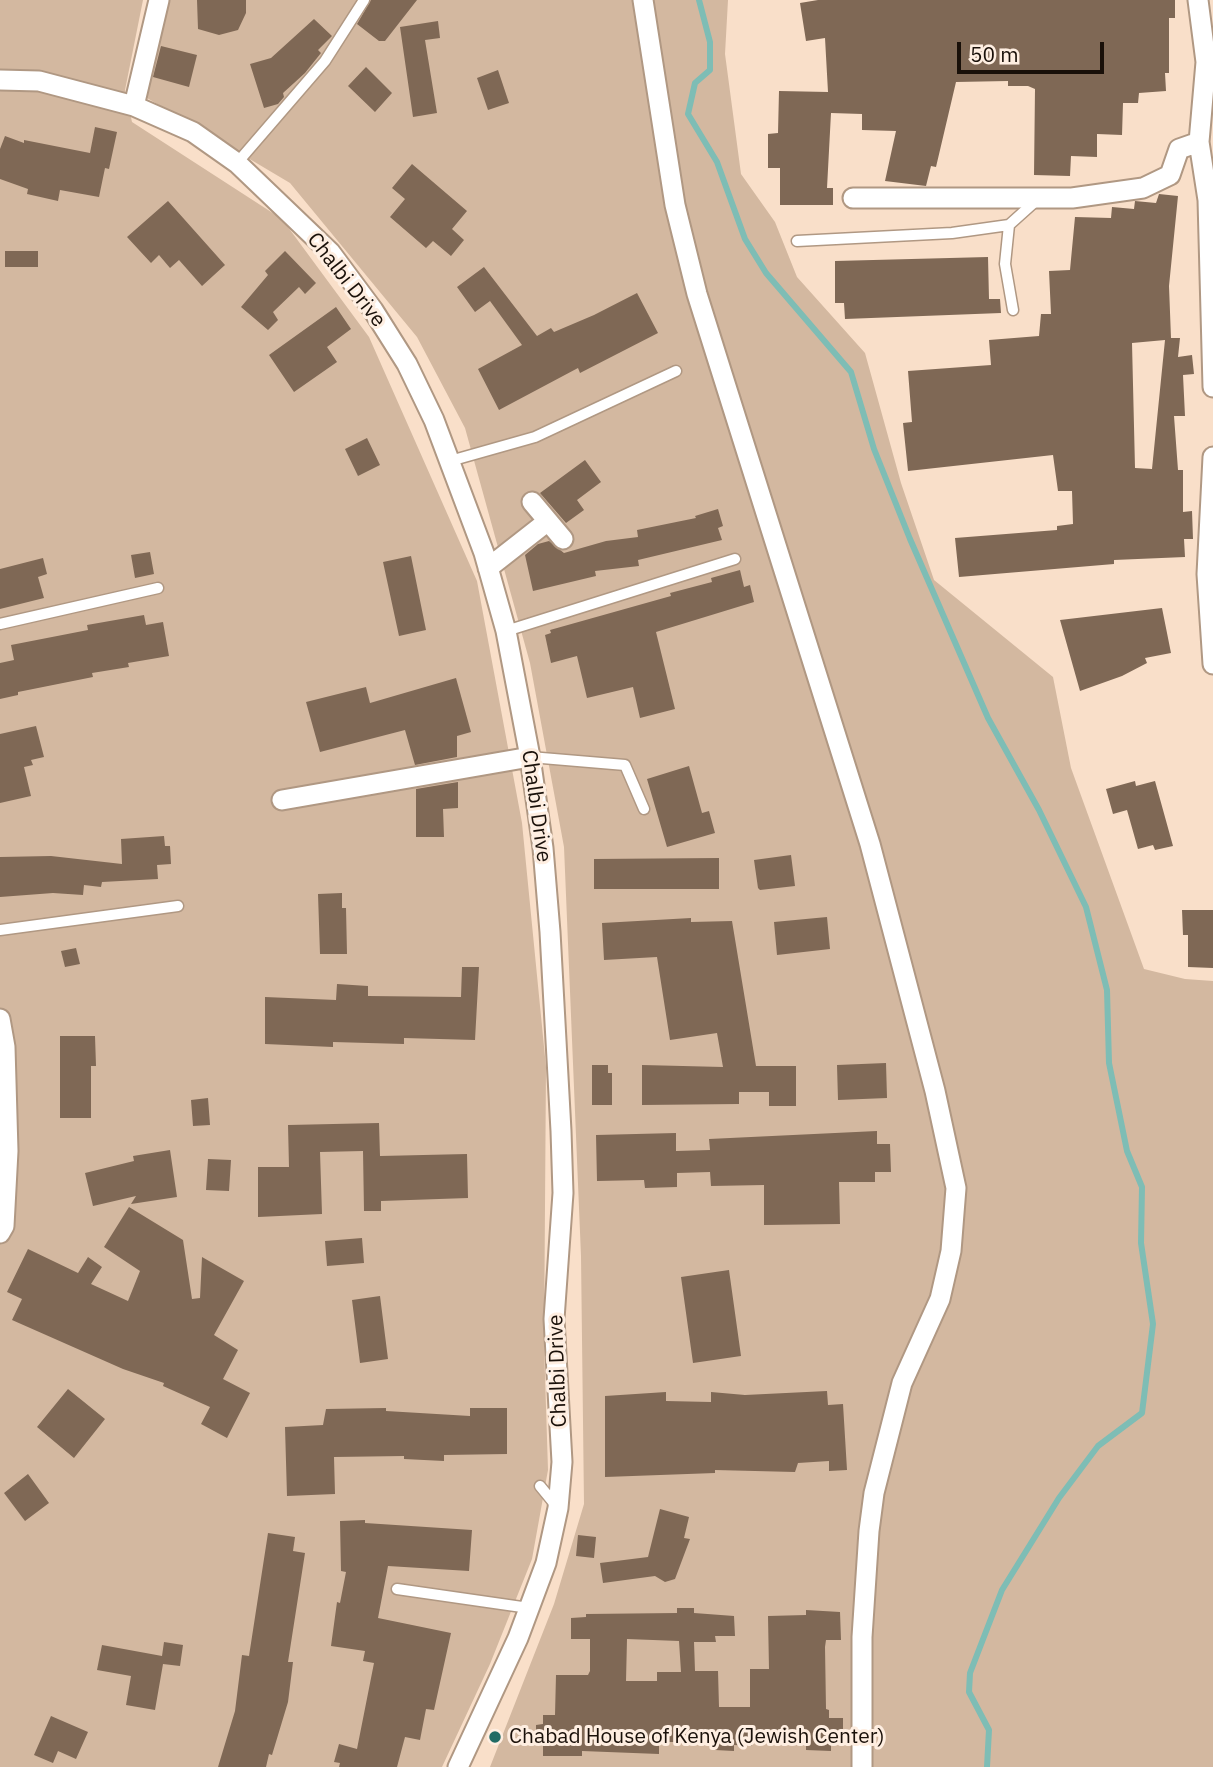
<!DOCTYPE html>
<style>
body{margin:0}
#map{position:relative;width:1213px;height:1767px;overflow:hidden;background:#f9dfc9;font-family:"IBM Plex Sans",sans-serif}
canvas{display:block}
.scale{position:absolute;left:957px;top:42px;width:147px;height:32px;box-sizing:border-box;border:4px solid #191009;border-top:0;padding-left:9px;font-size:21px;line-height:24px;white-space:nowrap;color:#191009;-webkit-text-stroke:5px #feeee1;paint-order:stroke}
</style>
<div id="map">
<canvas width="1213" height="1767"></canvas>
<div class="scale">50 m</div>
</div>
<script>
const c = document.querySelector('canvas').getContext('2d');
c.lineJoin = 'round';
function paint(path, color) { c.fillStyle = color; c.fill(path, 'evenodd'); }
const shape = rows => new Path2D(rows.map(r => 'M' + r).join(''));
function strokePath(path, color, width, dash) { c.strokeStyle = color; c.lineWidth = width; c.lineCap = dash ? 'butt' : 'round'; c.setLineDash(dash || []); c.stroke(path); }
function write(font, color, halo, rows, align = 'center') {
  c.font = font + ' "IBM Plex Sans",sans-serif'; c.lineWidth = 6; c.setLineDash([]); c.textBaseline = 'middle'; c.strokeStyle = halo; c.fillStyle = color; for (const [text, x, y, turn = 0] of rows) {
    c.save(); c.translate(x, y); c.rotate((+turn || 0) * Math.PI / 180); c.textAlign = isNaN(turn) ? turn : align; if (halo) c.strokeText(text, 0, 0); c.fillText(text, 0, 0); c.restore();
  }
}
paint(shape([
 [0,0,143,0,125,90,132,122,282,219,369,337,477,581,522,823,546,1067,544,1344,548,1470,532,1559,490,1664,442,1767,0,1767],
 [167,0,728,0,725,54,741,174,775,222,797,277,865,353,901,483,934,580,1053,677,1071,768,1144,969,1185,979,1213,981,1213,1767,490,1767,554,1604,584,1504,581,1256,564,847,530,663,465,428,417,337,290,183,147,98]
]), '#d3b8a0');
strokePath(shape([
 [699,0,710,42,710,70,695,83,688,114,717,162,745,239,766,273,851,372,874,449,910,539,988,718,1039,810,1086,907,1107,990,1109,1063,1127,1151,1142,1187,1141,1243,1153,1324,1142,1413,1098,1446,1059,1498,1002,1590,970,1673,969,1692,989,1730,987,1767]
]), '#7ebdb5', 6);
paint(shape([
 [197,0,246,0,246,13,238,30,219,35,198,29],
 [371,0,417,0,385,41,379,41,357,24],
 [818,0,1175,0,1175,18,1169,18,1169,73,1165,73,1166,91,1139,93,1138,103,1123,103,1122,135,1097,134,1097,157,1071,156,1070,176,1034,175,1035,89,1028,86,1008,86,1008,81,956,82,936,167,931,166,926,186,885,181,896,131,862,130,862,114,831,113,827,188,833,188,833,205,780,205,780,168,768,168,768,134,778,133,779,91,828,92,825,38,806,41,800,3],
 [314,19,332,36,318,50,321,53,305,73,283,93,284,97,278,104,264,108,250,64,271,58],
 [438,21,440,38,425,40,437,113,413,117,400,27],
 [161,46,197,55,189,87,153,77],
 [366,67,392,93,375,112,348,86],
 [498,70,509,103,488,110,477,78],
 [95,127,117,132,109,169,105,168,99,197,60,190,58,201,27,194,28,189,0,179,0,149,5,136,24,143,24,140,90,153],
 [412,164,467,211,452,229,464,240,451,256,433,241,426,248,390,217,405,199,392,188],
 [1159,194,1178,196,1169,286,1171,338,1180,338,1178,357,1192,355,1194,374,1183,375,1185,416,1174,416,1178,470,1183,470,1183,512,1192,511,1193,539,1184,539,1185,557,1114,560,1114,564,959,577,955,538,1057,530,1057,526,1073,524,1072,491,1058,491,1053,455,908,471,903,423,912,422,908,371,991,365,989,340,1039,336,1041,314,1051,314,1049,271,1070,270,1075,217,1111,218,1112,207,1134,209,1135,201,1156,203],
 [1165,340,1152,469,1135,468,1132,343],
 [168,201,225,265,202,286,179,260,170,268,159,255,151,263,127,237],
 [5,251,38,251,38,267,5,267],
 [285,251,316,283,305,294,299,287,273,312,278,320,268,330,241,307,268,275,265,271],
 [988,257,989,299,1000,299,1001,313,845,319,844,303,835,303,835,261],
 [484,267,537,336,551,328,554,332,594,315,637,293,658,333,580,373,578,368,499,410,478,369,522,345,490,301,475,312,457,287],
 [336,307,351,329,327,347,337,362,294,392,269,355],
 [367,438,380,465,358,476,345,449],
 [585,460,601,482,577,500,584,510,566,523,540,493],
 [718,509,723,526,718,528,722,540,638,560,639,566,595,571,596,576,533,591,525,555,538,544,549,541,564,553,606,541,638,537,637,530,696,518,695,516],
 [150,552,154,574,135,578,131,555],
 [411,556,426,630,399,636,383,562],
 [43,558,47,574,38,577,44,598,0,609,0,569],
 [740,570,744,587,750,585,754,602,656,632,675,709,640,718,633,687,587,698,577,656,551,663,545,635,551,633,550,630,671,596,670,593,712,582,711,578],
 [1162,608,1171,653,1145,658,1147,663,1122,676,1080,691,1060,620],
 [144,615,146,625,163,622,169,656,128,663,129,667,92,673,93,677,18,692,18,695,0,699,0,663,14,660,11,645,88,630,87,625],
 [456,678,471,732,457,736,457,757,415,765,405,730,320,752,306,702,366,687,370,703],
 [36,726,44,757,31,760,33,765,24,767,31,796,0,803,0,734],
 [689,766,702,813,709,811,715,833,667,847,647,779],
 [1135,781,1136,786,1155,781,1173,846,1155,850,1153,845,1138,849,1127,810,1113,814,1106,789],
 [458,782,458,808,443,809,444,837,416,837,416,789],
 [164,836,165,846,170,846,171,864,157,865,158,879,102,882,101,887,84,885,83,895,53,893,0,897,0,857,51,856,122,864,121,839],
 [791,855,795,886,760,890,758,888,754,860],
 [719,858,719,889,594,889,594,859],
 [342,893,342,908,346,908,347,954,320,954,318,894],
 [1182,910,1213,910,1213,968,1188,967,1188,935,1183,935],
 [827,917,830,949,777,955,774,922],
 [691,918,691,922,732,921,756,1066,796,1066,796,1106,769,1106,769,1092,739,1092,739,1104,642,1105,642,1065,723,1067,717,1033,670,1040,657,957,604,960,602,923],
 [76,948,80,964,65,967,61,951],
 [462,967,479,967,475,1040,404,1038,404,1044,333,1042,333,1047,265,1044,265,997,336,1000,337,984,368,986,368,996,461,997],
 [60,1036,95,1036,96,1066,91,1066,91,1118,60,1118],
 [886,1063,887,1098,838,1100,837,1065],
 [592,1065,608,1065,608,1073,612,1073,612,1105,592,1105],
 [208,1098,210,1125,193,1126,191,1100],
 [379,1123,380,1156,467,1154,468,1198,381,1201,381,1211,364,1211,363,1151,320,1152,322,1214,258,1217,258,1167,289,1167,288,1125],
 [877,1131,877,1144,890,1144,891,1172,875,1172,875,1182,839,1182,840,1224,764,1225,764,1185,711,1186,710,1172,677,1173,677,1187,645,1188,644,1180,597,1181,596,1135,676,1133,676,1151,710,1150,709,1139],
 [170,1150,177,1197,131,1204,136,1196,93,1206,85,1173,134,1161,133,1156],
 [208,1159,231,1160,229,1191,206,1190],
 [129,1207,183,1240,192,1299,200,1298,202,1257,244,1281,214,1335,238,1350,223,1379,250,1393,227,1438,201,1424,210,1407,163,1386,164,1383,123,1369,12,1320,22,1299,7,1292,28,1249,78,1273,88,1257,102,1267,91,1284,128,1301,140,1271,104,1247],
 [362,1238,364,1263,327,1266,325,1241],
 [729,1270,741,1356,693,1363,681,1277],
 [380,1296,388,1359,360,1363,352,1300],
 [68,1389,105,1419,74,1458,37,1427],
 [827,1391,828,1405,843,1404,847,1470,829,1471,829,1461,798,1463,795,1472,715,1470,715,1473,605,1477,605,1396,666,1392,666,1401,711,1402,711,1392,745,1395],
 [386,1408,386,1411,470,1416,470,1408,507,1408,507,1454,444,1455,444,1461,404,1459,404,1456,334,1457,335,1494,287,1496,285,1427,323,1425,326,1409],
 [28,1474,49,1503,25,1521,4,1493],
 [660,1509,689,1517,684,1538,690,1539,675,1579,665,1582,655,1576,603,1583,600,1563,648,1557],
 [365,1520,365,1523,472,1530,469,1571,388,1566,378,1618,451,1633,434,1710,426,1709,420,1740,405,1737,397,1767,339,1767,340,1763,334,1762,339,1744,357,1749,374,1663,363,1661,365,1651,331,1646,337,1602,340,1603,346,1572,341,1571,340,1521],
 [268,1533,295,1537,293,1551,305,1553,288,1662,293,1662,288,1702,272,1755,269,1754,266,1767,218,1767,235,1711,242,1655,249,1656],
 [578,1535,596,1537,594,1558,576,1556],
 [677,1608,694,1608,694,1613,734,1616,735,1636,715,1636,716,1642,694,1642,695,1671,718,1671,719,1707,750,1707,750,1669,769,1669,768,1616,806,1615,806,1610,840,1612,841,1640,826,1640,825,1647,826,1709,829,1710,829,1718,843,1718,843,1738,831,1737,831,1751,806,1750,806,1744,794,1744,794,1731,753,1730,752,1746,734,1745,734,1751,715,1750,715,1742,670,1742,659,1743,659,1754,582,1751,582,1756,543,1756,543,1745,536,1745,536,1725,543,1724,543,1715,555,1715,556,1675,588,1675,590,1671,590,1639,571,1639,571,1618,586,1617,586,1614,677,1613],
 [627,1639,679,1641,681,1672,657,1672,657,1681,626,1681],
 [164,1642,183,1645,180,1666,163,1664,155,1710,126,1705,131,1676,97,1670,102,1645,162,1656],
 [51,1716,88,1732,76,1759,58,1751,53,1763,34,1755]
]), '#7f6855');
const lane = shape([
 [237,163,325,61,364,0],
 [1009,225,1005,264,1013,310],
 [797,241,952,233,1009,225,1038,199],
 [450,461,535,437,676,371],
 [0,624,158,588],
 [506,631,735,559],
 [530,757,625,765,644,809],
 [0,930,178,906],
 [540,1486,558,1508],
 [397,1589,529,1608]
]);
const street = shape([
 [643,0,675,205,697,294,870,844,935,1091,956,1188,951,1251,940,1299,902,1383,874,1493,869,1531,862,1637,862,1767],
 [1198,0,1206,62,1199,142,1208,200,1213,387],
 [0,80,39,81,134,106,193,132,237,163,330,252,373,310,407,364,434,420,484,553,506,631,530,757,543,848,550,932,561,1131,563,1193,554,1319,562,1462,558,1508,546,1563,518,1638,458,1767],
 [134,106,159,0],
 [853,198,1072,198,1143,188,1170,175,1179,149,1199,142],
 [1213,457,1207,574,1213,664],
 [532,502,563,539],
 [488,568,548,521],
 [282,800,530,757],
 [0,1019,5,1047,8,1151,4,1226,0,1233]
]);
strokePath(lane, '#b09883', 13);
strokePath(street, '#b09883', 23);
strokePath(lane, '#fff', 10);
strokePath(street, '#fff', 19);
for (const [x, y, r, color] of [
 [495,1737,7,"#216b64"]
]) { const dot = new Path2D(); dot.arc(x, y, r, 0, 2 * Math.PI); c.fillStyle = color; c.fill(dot); strokePath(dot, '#feeee1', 2.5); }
write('21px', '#191009', '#feeee1', [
 ["Chalbi Drive",346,280,52],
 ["Chalbi Drive",536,806,82],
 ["Chalbi Drive",558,1371,-92]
]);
write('21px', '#191009', '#feeee1', [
 ["Chabad House of Kenya (Jewish Center)",509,1737]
], 'left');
</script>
